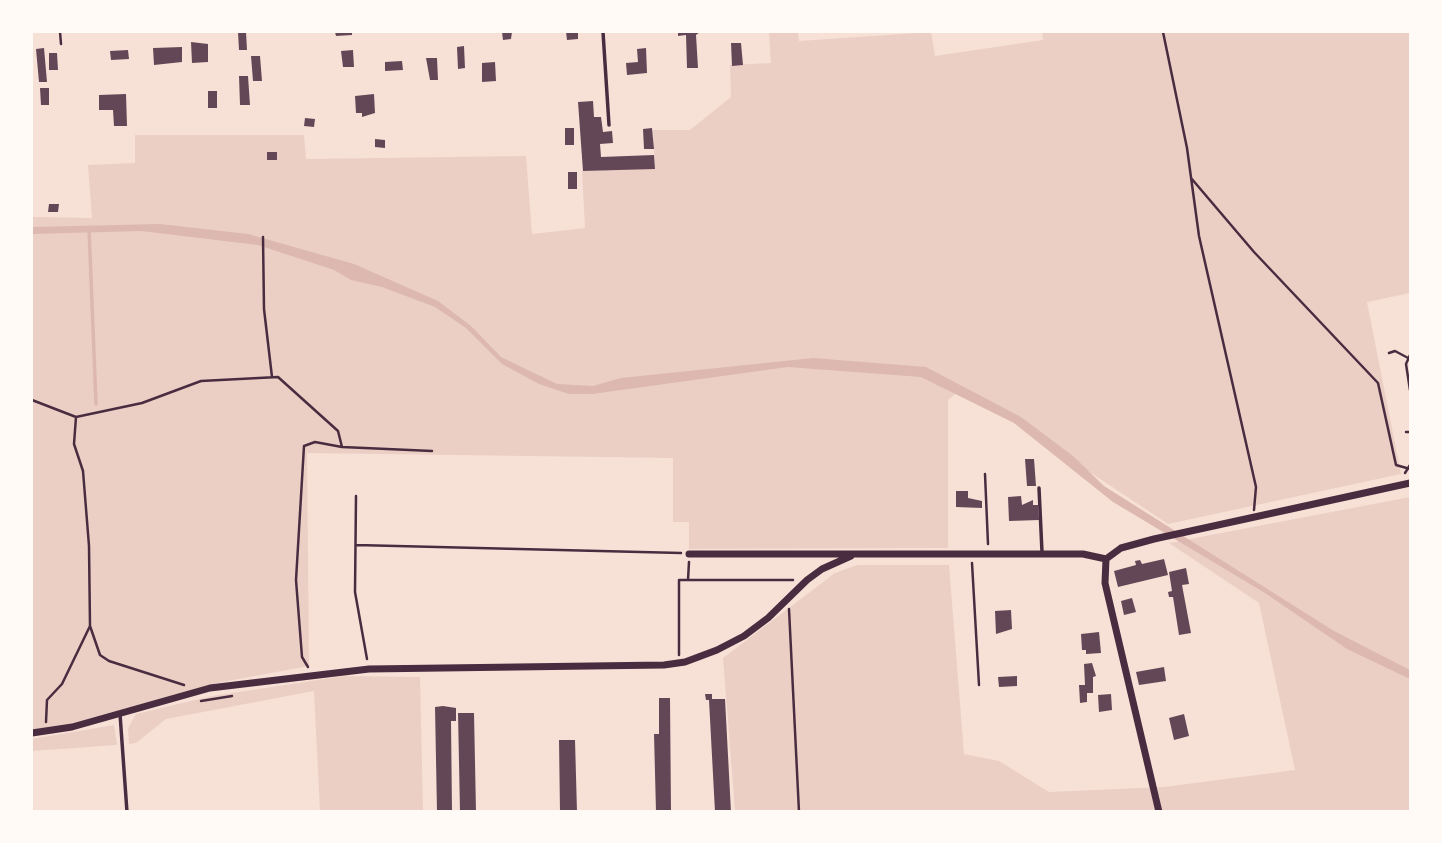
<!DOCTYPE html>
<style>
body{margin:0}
#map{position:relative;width:1442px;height:843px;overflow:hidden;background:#f7e1d7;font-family:"PT Sans Narrow",sans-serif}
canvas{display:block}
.frame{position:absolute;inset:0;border:33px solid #fffaf5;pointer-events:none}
</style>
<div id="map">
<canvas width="1442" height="843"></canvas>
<div class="frame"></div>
</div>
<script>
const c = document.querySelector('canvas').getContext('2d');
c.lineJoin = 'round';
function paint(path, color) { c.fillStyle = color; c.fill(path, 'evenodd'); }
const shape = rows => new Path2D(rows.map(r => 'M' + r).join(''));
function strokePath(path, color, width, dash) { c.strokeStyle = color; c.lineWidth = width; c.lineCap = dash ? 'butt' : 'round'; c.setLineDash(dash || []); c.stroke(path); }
paint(shape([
 [769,32,798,32,799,41,931,32,935,56,1043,40,1042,32,1410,32,1410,293,1367,302,1401,474,1168,524,1058,451,1021,417,959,391,948,400,948,548,689,549,689,522,673,522,673,458,307,453,309,666,217,683,72,723,32,730,32,217,92,218,88,165,135,163,135,135,304,135,306,159,526,156,532,234,585,228,582,171,655,168,653,130,690,130,731,97,730,65,771,63],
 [1410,497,1410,811,735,811,723,658,835,573,857,565,949,565,964,754,999,761,1049,792,1164,787,1295,770,1259,603,1169,543],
 [344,676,420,677,423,811,320,811,314,691,166,719,136,743,129,744,128,728,136,714,212,696],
 [114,725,117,745,32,751,32,739]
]), '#ebcfc5');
paint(shape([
 [160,224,248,234,354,264,438,301,471,326,501,357,557,384,593,386,621,378,813,358,926,367,1021,417,1073,456,1104,486,1334,631,1410,670,1410,679,1347,649,1265,593,1113,502,1014,423,921,377,788,367,592,394,569,394,539,384,502,364,466,328,435,307,382,287,351,280,334,270,258,245,141,231,32,234,32,227]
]), '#dcb8b0');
strokePath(shape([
 [89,228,96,404]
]), '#dcb8b0', 3.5);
paint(shape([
 [238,32,246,32,247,50,239,50],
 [335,32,352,32,352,35,336,36],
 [502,32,512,32,511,39,503,40],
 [566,32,578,32,578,39,567,40],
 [678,32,700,32,696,35,698,68,687,68,686,35,678,36],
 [191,42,208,44,208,62,192,63],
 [731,43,741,43,743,65,732,66],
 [464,46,465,68,458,69,457,47],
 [182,47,182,62,154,65,153,48],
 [44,48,47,82,39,82,36,49],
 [646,48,647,73,627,75,626,63,638,62,637,49],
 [128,50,129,59,111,60,110,51],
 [353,50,354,67,343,67,341,51],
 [49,53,57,53,58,70,49,70],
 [251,56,260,56,262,81,253,81],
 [426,58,437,58,438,80,430,80],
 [402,61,403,70,385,71,385,62],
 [495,62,496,81,482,82,482,63],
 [239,76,248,76,250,105,240,105],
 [40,88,49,88,49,105,41,105],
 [208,91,217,91,217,108,208,108],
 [126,94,127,126,114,126,113,110,99,110,99,95],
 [374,94,375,113,362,117,362,113,356,113,355,96],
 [593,101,594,117,601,117,603,132,612,131,613,143,600,144,601,157,654,155,655,169,583,171,578,102],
 [305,118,315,119,314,127,304,126],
 [565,128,574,128,574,145,565,145],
 [652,128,654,149,644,149,643,129],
 [375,139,385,140,385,148,375,147],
 [267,152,277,152,277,160,267,160],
 [568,172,577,172,577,189,568,189],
 [49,204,59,204,58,212,48,212],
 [1025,459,1034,459,1036,486,1027,486],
 [956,491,968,491,968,498,982,501,982,508,956,507],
 [1021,496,1022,505,1033,500,1033,505,1038,505,1039,520,1009,521,1008,497],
 [1164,559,1168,575,1118,587,1114,571,1136,565,1135,561,1140,560,1142,564],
 [1186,568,1189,584,1182,585,1191,633,1179,635,1173,597,1169,597,1168,592,1172,591,1169,572],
 [1132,598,1136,612,1124,615,1121,601],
 [1011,610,1012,629,996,634,995,611],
 [1099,632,1101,653,1086,654,1086,650,1082,650,1081,634],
 [1092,663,1096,676,1093,677,1093,693,1087,693,1087,702,1080,703,1079,685,1085,685,1084,664],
 [1164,667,1166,681,1139,685,1136,672],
 [1017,676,1017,686,999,687,998,677],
 [705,694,712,694,712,699,725,699,731,812,715,812,709,700,706,700],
 [1111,694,1112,710,1099,712,1098,695],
 [659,698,670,698,671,812,656,812,654,734,659,734],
 [443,706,456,708,456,721,451,721,452,812,437,812,435,707],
 [458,713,474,713,476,812,460,812],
 [1184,714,1189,736,1174,740,1169,718],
 [559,740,575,740,577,812,560,812]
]), '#644757');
strokePath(shape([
 [60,32,61,44],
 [1163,32,1187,148,1199,236,1256,487,1254,510],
 [1191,178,1254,252,1378,383,1396,465,1410,469],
 [263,237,264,309,272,377],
 [1389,353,1395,351,1410,359],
 [1410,355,1406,364,1410,390],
 [32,400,76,417,142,403,201,381,278,377,338,431,342,447],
 [76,417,74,444,83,471,89,546,90,626,100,655,109,661,184,685],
 [1406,432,1410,432],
 [1405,473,1410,465],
 [985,474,988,544],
 [356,496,355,592,367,659],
 [356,545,681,553],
 [972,563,979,685],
 [688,580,689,562],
 [789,609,799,812],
 [679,655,679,580,793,580],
 [308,667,302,657,296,580,304,446,315,442,342,447,432,451],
 [201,701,232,696],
 [46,722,47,700,62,684,90,626]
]), '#4a2c40', 2.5);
strokePath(shape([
 [603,32,609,125],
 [1039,488,1042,552],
 [120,714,127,812]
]), '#4a2c40', 3.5);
strokePath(shape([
 [689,554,1083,554,1106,559],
 [1106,559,1121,548,1154,539,1410,483],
 [1106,559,1105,583,1159,812],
 [32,733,72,727,210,688,369,669,664,665,685,662,717,650,744,636,768,618,807,580,822,569,851,556]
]), '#4a2c40', 7);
</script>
